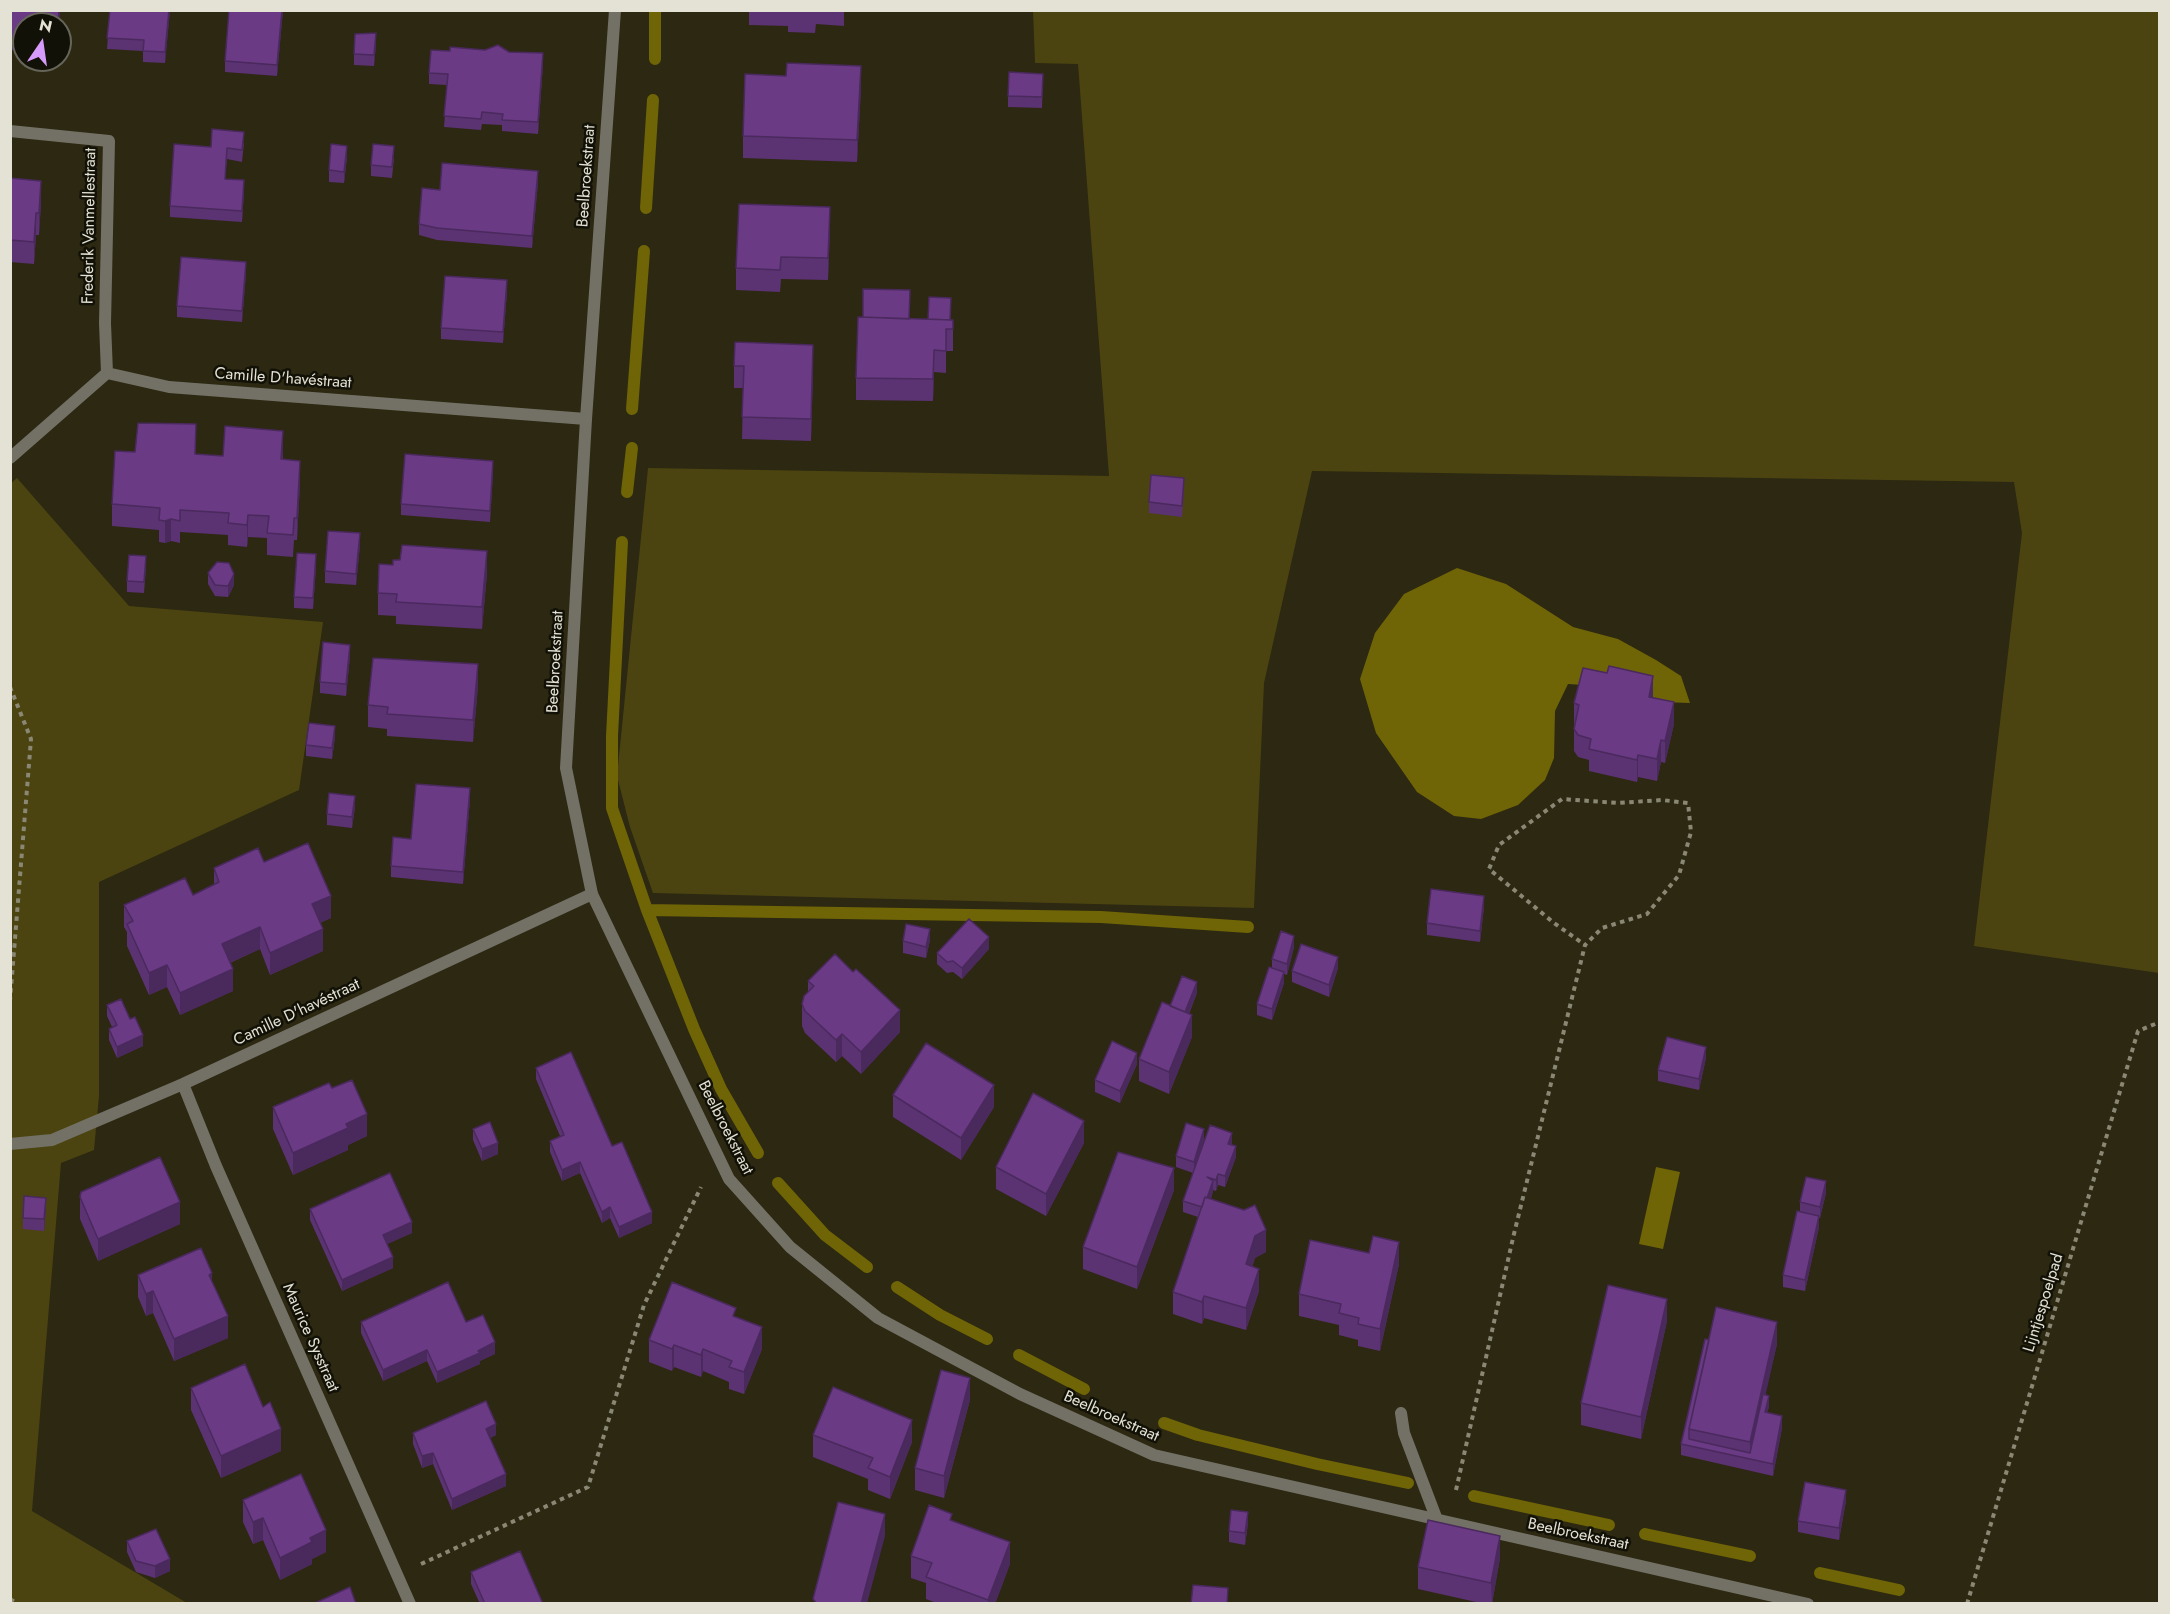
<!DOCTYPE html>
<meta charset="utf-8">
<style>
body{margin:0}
#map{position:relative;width:2170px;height:1614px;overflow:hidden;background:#2c2811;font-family:Jost,sans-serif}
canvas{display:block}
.frame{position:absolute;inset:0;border:12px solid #e4e2d4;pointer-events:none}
.north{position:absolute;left:12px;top:12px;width:60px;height:60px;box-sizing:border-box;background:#121107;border:2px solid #666559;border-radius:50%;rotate:13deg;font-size:16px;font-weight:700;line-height:24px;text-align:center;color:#e4e2d4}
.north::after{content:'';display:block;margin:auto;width:21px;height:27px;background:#d69bfa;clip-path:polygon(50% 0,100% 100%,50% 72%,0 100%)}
</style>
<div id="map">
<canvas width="2170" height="1614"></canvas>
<div class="frame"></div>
<div class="north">N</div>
</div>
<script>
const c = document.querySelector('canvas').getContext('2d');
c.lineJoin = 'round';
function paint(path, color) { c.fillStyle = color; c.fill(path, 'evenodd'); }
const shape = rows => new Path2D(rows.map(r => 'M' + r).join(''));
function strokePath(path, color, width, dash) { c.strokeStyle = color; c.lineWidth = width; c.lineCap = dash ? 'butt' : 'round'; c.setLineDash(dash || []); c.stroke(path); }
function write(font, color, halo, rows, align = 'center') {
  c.font = font + ' Jost,sans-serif'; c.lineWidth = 5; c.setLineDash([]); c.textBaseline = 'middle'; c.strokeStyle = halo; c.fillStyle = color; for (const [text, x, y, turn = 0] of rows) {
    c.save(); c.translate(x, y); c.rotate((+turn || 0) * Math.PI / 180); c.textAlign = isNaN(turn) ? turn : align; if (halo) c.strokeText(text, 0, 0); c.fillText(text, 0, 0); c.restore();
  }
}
paint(shape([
 [1033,11,2159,11,2159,973,1974,946,2022,533,2014,482,1312,471,1264,683,1254,908,653,893,630,827,617,776,648,468,1109,476,1078,64,1035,63],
 [17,478,129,606,323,622,299,790,99,882,99,1096,94,1150,61,1163,32,1511,187,1603,11,1604,10,484]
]), '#4b4411');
paint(shape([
 [1457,568,1506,584,1573,627,1618,639,1656,660,1681,676,1690,703,1660,702,1628,688,1568,684,1555,711,1554,758,1545,780,1518,805,1481,819,1454,816,1417,792,1376,733,1360,679,1375,633,1404,594],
 [1656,1167,1680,1172,1663,1249,1639,1244]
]), '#6f6406');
strokePath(shape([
 [655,59,655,10],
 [646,208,653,100],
 [632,409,644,251],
 [627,492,632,448],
 [622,542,612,736,612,808,647,910,1101,917,1248,927],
 [647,910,694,1029,721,1089,758,1153],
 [778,1183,825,1235,867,1267],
 [897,1287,940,1315,987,1339],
 [1019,1355,1084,1389],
 [1164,1423,1198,1435,1317,1464,1408,1483],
 [1474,1496,1609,1525],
 [1645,1534,1750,1556],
 [1820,1573,1899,1590]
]), '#6f6406', 12);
strokePath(shape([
 [10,687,31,739,10,1001],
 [1456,1490,1513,1238,1585,945,1602,928,1647,914,1679,875,1691,832,1688,803,1662,800,1618,803,1562,799,1499,845,1489,869,1554,923,1585,945],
 [421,1564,588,1487,644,1305,701,1187],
 [10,1599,18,1604],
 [1967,1604,2138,1031,2160,1022]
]), '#8a8774', 4, [4.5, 4.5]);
strokePath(shape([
 [1401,1413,1404,1433,1437,1520]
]), '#737166', 12);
strokePath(shape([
 [10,131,109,141,105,323,107,373],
 [107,373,169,387,586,419],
 [10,458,107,373],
 [183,1084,216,1166,410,1604],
 [10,1144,52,1140,183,1084,592,894]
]), '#737166', 12);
strokePath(shape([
 [615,10,586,419,566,768,592,894,729,1179,790,1247,878,1318,1020,1394,1154,1455,1808,1604]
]), '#737166', 12);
paint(shape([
 [10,10,60,10,59,24,24,24,24,51,10,50],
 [110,10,170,10,165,63,143,62,143,51,107,49],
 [283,10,277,76,225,72,225,61],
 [749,10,844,10,844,26,816,24,815,33,788,32,788,26,749,25],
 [376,44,374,66,354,65,354,54],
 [485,50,509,52,543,64,538,134,502,131,502,125,482,124,481,130,444,127,447,85,429,84,429,73,450,51],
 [1043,74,1042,108,1008,107,1008,96],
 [861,88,857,162,743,158,743,136],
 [244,143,242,162,227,159,225,179,244,191,242,222,170,217,170,206,211,147],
 [347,157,344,183,329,182,329,170],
 [394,158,392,178,371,176,371,165],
 [10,178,41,203,39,235,36,235,34,264,10,262],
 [538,182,532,248,437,240,419,235,419,224,440,190],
 [830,229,828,280,781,279,780,292,736,290,736,268],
 [246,273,242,322,177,317,177,306],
 [507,291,503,343,441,339,441,328],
 [910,319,953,320,953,351,946,351,946,373,934,372,933,401,856,400,856,378],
 [734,366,813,367,811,441,742,439,743,388,734,388],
 [135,452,196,454,223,456,283,453,283,459,300,483,297,540,294,540,293,557,267,555,267,538,248,537,247,547,228,545,228,535,180,532,180,543,171,541,165,543,159,542,159,530,112,526,112,504],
 [493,472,490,522,401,515,401,504],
 [1184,489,1182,517,1149,513,1149,502],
 [360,545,356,585,325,583,325,571],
 [316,566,313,609,294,608,294,597],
 [146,567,144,593,127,592,127,581],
 [208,573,234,585,228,597,215,596,208,584],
 [487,573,482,629,396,624,396,616,378,615,378,593],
 [350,656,346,696,320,693,320,682],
 [478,686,473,742,387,736,387,729,368,727,368,705],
 [1653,698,1674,724,1665,763,1661,762,1657,781,1638,777,1637,782,1589,771,1589,760,1578,757,1574,751,1574,703],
 [335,737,332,759,306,756,306,745],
 [470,799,463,884,391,877,391,866],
 [355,807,352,828,327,825,327,814],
 [264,862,331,918,320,923,323,951,270,975,260,949,230,963,233,991,180,1015,167,987,149,995,127,946,127,932,124,927,124,905,193,895,214,885,214,868],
 [1484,907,1480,942,1427,935,1427,923],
 [930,940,926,958,903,953,903,941],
 [1294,947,1287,975,1284,974,1284,983,1272,1020,1257,1015,1257,1004,1272,968,1272,959],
 [989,949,962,979,953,972,947,973,937,964,937,953],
 [1338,968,1329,997,1292,982,1292,971],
 [808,981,900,1032,861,1074,842,1056,836,1062,805,1033,802,1026,802,1004,808,992],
 [1197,993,1189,1014,1192,1037,1169,1094,1139,1081,1139,1059,1170,1006],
 [107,1005,130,1019,143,1046,117,1058,109,1040,109,1029,112,1027,107,1016],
 [1706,1058,1699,1090,1658,1081,1658,1070],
 [1137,1064,1120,1103,1095,1092,1095,1080],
 [536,1068,612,1146,652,1223,619,1238,610,1218,602,1223,580,1173,562,1181,550,1152,550,1141,560,1136,536,1079],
 [332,1088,367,1136,348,1145,348,1150,293,1175,273,1129,273,1107],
 [893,1095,994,1107,961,1160,893,1117],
 [473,1129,498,1154,482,1161,473,1140],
 [1204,1140,1201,1150,1232,1144,1236,1157,1225,1187,1218,1185,1216,1191,1213,1190,1211,1199,1266,1252,1255,1258,1252,1267,1259,1291,1246,1330,1204,1318,1202,1324,1173,1314,1173,1292,1198,1217,1183,1212,1183,1201,1193,1173,1176,1167,1176,1156],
 [1084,1143,1046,1216,996,1189,996,1167],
 [1174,1190,1137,1289,1083,1269,1083,1247],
 [1826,1193,1820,1218,1819,1218,1819,1227,1805,1291,1783,1287,1783,1275,1800,1211,1800,1202],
 [80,1197,180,1224,98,1261,80,1219],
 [46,1209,44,1231,23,1229,23,1218],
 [310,1209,412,1233,387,1244,393,1268,342,1291,310,1220],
 [1399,1264,1380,1351,1358,1346,1358,1340,1339,1335,1339,1325,1299,1316,1299,1294],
 [138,1275,212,1283,228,1338,174,1361,153,1313,146,1316,138,1297],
 [736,1317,762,1349,744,1394,729,1389,729,1382,703,1371,701,1377,674,1367,672,1371,649,1362,649,1340],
 [1667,1321,1641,1439,1581,1425,1581,1403],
 [361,1322,466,1322,495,1354,480,1361,480,1364,437,1383,427,1361,383,1381,361,1333],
 [1709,1340,1777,1344,1765,1395,1769,1407,1767,1412,1782,1428,1773,1476,1681,1455,1681,1444],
 [191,1388,281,1451,221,1478,191,1410],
 [970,1400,944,1498,915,1490,915,1468],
 [413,1433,496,1435,490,1438,506,1486,452,1510,433,1464,422,1468,413,1444],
 [813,1435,912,1442,890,1499,868,1490,868,1479,813,1457],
 [243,1500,326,1552,312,1559,312,1564,280,1580,263,1540,253,1544,243,1522],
 [1846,1501,1839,1540,1798,1532,1798,1521],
 [952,1521,1010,1564,995,1604,939,1604,926,1599,926,1583,911,1578,911,1556],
 [1248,1523,1245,1545,1229,1542,1229,1531],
 [127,1541,170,1571,155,1578,136,1572,127,1552],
 [1500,1558,1492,1604,1485,1604,1418,1589,1418,1567],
 [471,1572,543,1604,480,1604,471,1584]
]), '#5b3272');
paint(shape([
 [169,10,170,10,165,63,165,52],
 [282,10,283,10,277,76,277,65],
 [376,33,376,44,374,66,374,55],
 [543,53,543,64,538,134,538,122],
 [861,66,861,88,857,162,857,140],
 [347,146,347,157,344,183,344,172],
 [538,171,538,182,532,248,532,236],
 [244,180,244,191,242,222,242,211],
 [41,181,41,203,39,235,39,213],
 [830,207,830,229,828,280,828,258],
 [36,213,36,235,34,264,34,242],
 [246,262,246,273,242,322,242,311],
 [507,280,507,291,503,343,503,332],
 [813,345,813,367,811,441,811,419],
 [934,350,934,372,933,401,933,379],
 [283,431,283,453,281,481,281,459],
 [300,461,300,483,297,540,297,518],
 [493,461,493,472,490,522,490,511],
 [248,515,248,537,247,547,247,525],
 [171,519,171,541,165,543,165,521],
 [360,533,360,545,356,585,356,574],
 [487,551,487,573,482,629,482,607],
 [316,554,316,566,313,609,313,598],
 [234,574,234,585,228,597,228,586],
 [350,645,350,656,346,696,346,684],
 [478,664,478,686,473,742,473,720],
 [1653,676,1653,698,1649,697],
 [1674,702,1674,724,1665,763,1665,741],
 [335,726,335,737,332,759,332,748],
 [1661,740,1661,762,1657,781,1657,759],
 [1638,755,1638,777,1637,782,1637,760],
 [470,788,470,799,463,884,463,872],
 [355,796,355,807,352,828,352,817],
 [331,896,331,918,312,926,312,904],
 [1484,896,1484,907,1480,942,1480,931],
 [260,927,260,949,222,966,222,944],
 [323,929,323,951,270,975,270,953],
 [930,929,930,940,926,958,926,947],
 [1294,936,1294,947,1287,975,1287,964],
 [989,937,989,949,962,979,962,968],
 [1338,957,1338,968,1329,997,1329,985],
 [167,965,167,987,149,995,149,973],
 [233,969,233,991,180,1015,180,993],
 [1284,972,1284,983,1272,1020,1272,1009],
 [1197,982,1197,993,1182,1029,1182,1018],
 [900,1010,900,1032,861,1074,861,1052],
 [1192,1015,1192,1037,1169,1094,1169,1072],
 [842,1034,842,1056,836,1062,836,1040],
 [143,1035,143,1046,117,1058,117,1047],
 [1706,1047,1706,1058,1699,1090,1699,1079],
 [1137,1053,1137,1064,1120,1103,1120,1091],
 [994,1085,994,1107,961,1160,961,1138],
 [367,1114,367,1136,348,1145,348,1150,293,1175,293,1153,346,1124],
 [1084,1121,1084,1143,1046,1216,1046,1194],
 [1204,1129,1204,1140,1194,1173,1194,1162],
 [1232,1133,1232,1144,1228,1155,1228,1144],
 [498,1143,498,1154,482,1161,482,1149],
 [1236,1146,1236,1157,1225,1187,1225,1176],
 [580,1162,580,1173,562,1181,562,1170],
 [1174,1168,1174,1190,1137,1289,1137,1267],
 [1218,1174,1218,1185,1216,1191,1216,1180],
 [1213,1181,1213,1192,1203,1219,1203,1208],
 [1826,1181,1826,1193,1820,1218,1820,1207],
 [46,1198,46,1209,44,1231,44,1219],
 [180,1202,180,1224,98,1261,98,1239],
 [610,1207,610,1218,602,1223,602,1212],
 [652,1212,652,1223,619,1238,619,1227],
 [1819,1216,1819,1227,1805,1291,1805,1280],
 [412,1222,412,1233,383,1246,383,1235],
 [1266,1230,1266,1252,1255,1258,1246,1286,1246,1264,1255,1236],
 [1399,1242,1399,1264,1380,1351,1380,1329],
 [393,1257,393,1268,342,1291,342,1280],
 [1259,1269,1259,1291,1246,1330,1246,1308],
 [212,1273,212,1295,209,1275],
 [153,1291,153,1313,146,1316,146,1294],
 [1204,1296,1204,1318,1202,1324,1202,1302],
 [1667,1299,1667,1321,1641,1439,1641,1417],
 [228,1316,228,1338,174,1361,174,1339],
 [1777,1322,1777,1344,1751,1460,1750,1459,1750,1442],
 [762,1327,762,1349,744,1394,744,1372],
 [495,1342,495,1354,480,1361,480,1364,437,1383,437,1372],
 [674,1345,674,1367,672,1371,672,1349],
 [703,1349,703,1371,701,1377,701,1355],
 [427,1350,427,1361,383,1381,383,1370],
 [970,1378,970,1400,944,1498,944,1476],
 [1769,1396,1769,1407,1765,1423,1765,1412],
 [1782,1416,1782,1428,1773,1476,1773,1464],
 [912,1420,912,1442,890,1499,890,1477],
 [496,1424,496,1435,486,1440,486,1429],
 [281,1429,281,1451,221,1478,221,1456],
 [433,1453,433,1464,422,1468,422,1456],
 [506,1474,506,1486,452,1510,452,1499],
 [1846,1490,1846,1501,1839,1540,1839,1528],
 [1248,1512,1248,1523,1245,1545,1245,1533],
 [885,1514,885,1536,867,1604,861,1604],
 [263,1518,263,1540,253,1544,253,1522],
 [326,1530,326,1552,312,1559,312,1564,280,1580,280,1558,310,1538],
 [1500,1536,1500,1558,1492,1604,1491,1583],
 [1010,1542,1010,1564,995,1604,988,1604,988,1600],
 [170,1559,170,1571,155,1578,155,1566]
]), '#4a295d');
const building = shape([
 [10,10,59,10,58,24,24,24,24,40,10,39,10,10],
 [110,10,169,10,165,52,143,51,144,40,107,38,110,10],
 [229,10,282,10,277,65,225,61,229,10],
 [376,33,374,55,354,54,355,34,376,33],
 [498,45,509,52,543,53,538,122,502,120,503,114,482,112,481,119,444,116,448,74,429,73,431,50,450,51,450,47,485,50,498,45],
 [787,63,861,66,857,140,743,136,745,74,786,76,787,63],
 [1009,72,1043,74,1042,97,1008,96,1009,72],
 [212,129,244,132,242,150,227,148,225,179,244,180,242,211,170,206,174,144,211,147,212,129],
 [331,144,347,146,344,172,329,170,331,144],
 [373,144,394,146,392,167,371,165,373,144],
 [442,163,538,171,532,236,437,228,419,224,422,188,440,190,442,163],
 [10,178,41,181,39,213,36,213,34,242,10,240,10,178],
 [739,204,830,207,828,258,781,257,780,270,736,268,739,204],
 [181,257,246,262,242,311,177,306,181,257],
 [445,276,507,280,503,332,441,328,445,276],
 [863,289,910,290,909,319,863,317,863,289],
 [929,297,951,298,950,320,928,319,929,297],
 [858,317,953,320,953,329,946,329,946,351,934,350,933,379,856,378,858,317],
 [735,342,813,345,811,419,742,417,744,366,734,366,735,342],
 [138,423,196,424,195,454,223,456,225,426,283,431,281,459,300,461,297,518,294,518,293,535,267,533,269,516,248,515,247,525,228,523,229,513,180,510,180,521,171,519,165,521,159,520,160,508,112,504,115,451,135,452,138,423],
 [405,454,493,461,490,511,401,504,405,454],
 [1151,475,1184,478,1182,506,1149,502,1151,475],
 [328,531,360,533,356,574,325,571,328,531],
 [402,545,487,551,482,607,396,602,397,594,378,593,379,564,393,565,393,560,400,560,402,545],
 [297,553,316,554,313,598,294,597,297,553],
 [129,555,146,556,144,582,127,581,129,555],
 [217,562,229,563,234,574,228,586,215,585,208,573,217,562],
 [323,642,350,645,346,684,320,682,323,642],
 [373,658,478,664,473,720,387,714,388,707,368,705,373,658],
 [1609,666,1653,676,1649,697,1674,702,1665,741,1661,740,1657,759,1638,755,1637,760,1589,749,1591,739,1578,735,1574,729,1579,705,1574,703,1583,668,1607,673,1609,666],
 [309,723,335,726,332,748,306,745,309,723],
 [416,784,470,788,463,872,391,866,393,837,411,839,416,784],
 [329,793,355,796,352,817,327,814,329,793],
 [308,843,331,896,312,904,323,929,270,953,260,927,222,944,233,969,180,993,167,965,149,973,127,924,133,921,124,905,185,878,193,895,219,882,214,868,258,848,264,862,308,843],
 [1431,889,1484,896,1480,931,1427,923,1431,889],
 [969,919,989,937,962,968,953,961,947,962,937,953,969,919],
 [906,924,930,929,926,947,903,941,906,924],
 [1281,931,1294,936,1287,964,1272,959,1281,931],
 [1301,944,1338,957,1329,985,1292,971,1301,944],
 [835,954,853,972,856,969,900,1010,861,1052,842,1034,836,1040,805,1011,802,1004,804,996,814,986,808,981,835,954],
 [1269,967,1284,972,1272,1009,1257,1004,1269,967],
 [1182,976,1197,982,1185,1012,1170,1006,1182,976],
 [121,999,130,1019,135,1017,143,1035,117,1047,109,1029,117,1025,107,1005,121,999],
 [1162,1002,1192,1015,1169,1072,1139,1059,1162,1002],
 [1667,1037,1706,1047,1699,1079,1658,1070,1667,1037],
 [1112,1041,1137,1053,1120,1091,1095,1080,1112,1041],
 [926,1043,994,1085,961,1138,893,1095,926,1043],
 [571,1052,612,1146,622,1142,652,1212,619,1227,610,1207,602,1212,580,1162,562,1170,550,1141,564,1135,536,1068,571,1052],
 [352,1080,367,1114,346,1124,348,1128,293,1153,273,1107,329,1083,332,1088,352,1080],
 [1033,1093,1084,1121,1046,1194,996,1167,1033,1093],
 [490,1122,498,1143,482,1149,473,1129,490,1122],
 [1186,1123,1204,1129,1194,1162,1176,1156,1186,1123],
 [1210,1125,1232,1133,1228,1144,1236,1146,1225,1176,1218,1174,1216,1180,1207,1177,1213,1181,1207,1198,1205,1197,1202,1207,1183,1201,1210,1125],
 [1118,1152,1174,1168,1137,1267,1083,1247,1118,1152],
 [160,1157,180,1202,98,1239,80,1197,81,1192,160,1157],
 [390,1173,412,1222,383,1235,393,1257,342,1280,310,1209,390,1173],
 [1806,1177,1826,1181,1820,1207,1800,1202,1806,1177],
 [24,1196,46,1198,44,1219,23,1218,24,1196],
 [1205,1197,1244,1210,1255,1205,1266,1230,1255,1236,1246,1264,1259,1269,1246,1308,1204,1296,1202,1302,1173,1292,1205,1197],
 [1797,1211,1819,1216,1805,1280,1783,1275,1797,1211],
 [1373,1236,1399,1242,1380,1329,1358,1324,1359,1318,1339,1313,1341,1304,1299,1294,1310,1240,1369,1253,1373,1236],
 [201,1248,212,1273,209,1275,228,1316,174,1339,153,1291,146,1294,138,1275,201,1248],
 [448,1282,466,1322,483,1315,495,1342,478,1351,480,1353,437,1372,427,1350,383,1370,361,1322,448,1282],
 [672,1282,736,1308,733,1316,762,1327,744,1372,729,1367,732,1361,703,1349,701,1355,674,1345,672,1349,649,1340,672,1282],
 [1608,1285,1667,1299,1641,1417,1581,1403,1608,1285],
 [1716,1307,1777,1322,1750,1442,1689,1429,1716,1307],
 [1705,1339,1709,1340,1689,1429,1689,1439,1750,1453,1763,1394,1769,1396,1765,1412,1782,1416,1773,1464,1681,1444,1705,1339],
 [245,1364,263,1407,270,1402,281,1429,221,1456,191,1388,245,1364],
 [941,1370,970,1378,944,1476,915,1468,941,1370],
 [833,1387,912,1420,890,1477,868,1468,873,1458,813,1435,833,1387],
 [486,1401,496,1424,486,1429,506,1474,452,1499,433,1453,422,1456,413,1433,486,1401],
 [301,1474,326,1530,310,1538,312,1542,280,1558,263,1518,253,1522,243,1500,301,1474],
 [1805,1482,1846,1490,1839,1528,1798,1521,1805,1482],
 [838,1502,885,1514,861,1604,815,1604,815,1601,813,1599,838,1502],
 [929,1505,952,1514,950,1520,1010,1542,988,1600,926,1577,932,1563,911,1556,929,1505],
 [1231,1510,1248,1512,1245,1533,1229,1531,1231,1510],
 [1428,1520,1500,1536,1491,1583,1418,1567,1428,1520],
 [156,1529,170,1559,155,1566,136,1561,127,1541,156,1529],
 [520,1551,543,1604,485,1604,471,1572,520,1551],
 [1193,1585,1228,1588,1227,1604,1191,1604,1193,1585],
 [350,1587,356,1604,313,1604,350,1587]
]);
paint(building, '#6a3a85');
strokePath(building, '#4a295d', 1.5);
write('16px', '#e4e2d4', '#121107', [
 ["Beelbroekstraat",587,176,-86],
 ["Frederik Vanmellestraat",90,226,-89],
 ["Camille D'havéstraat",283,379,4],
 ["Beelbroekstraat",556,662,-87],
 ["Camille D'havéstraat",297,1013,-25],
 ["Beelbroekstraat",725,1128,63],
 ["Lijntjespoelpad",2044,1303,-73],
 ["Maurice Sysstraat",310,1338,66],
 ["Beelbroekstraat",1111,1417,24],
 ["Beelbroekstraat",1578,1535,12]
]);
</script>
